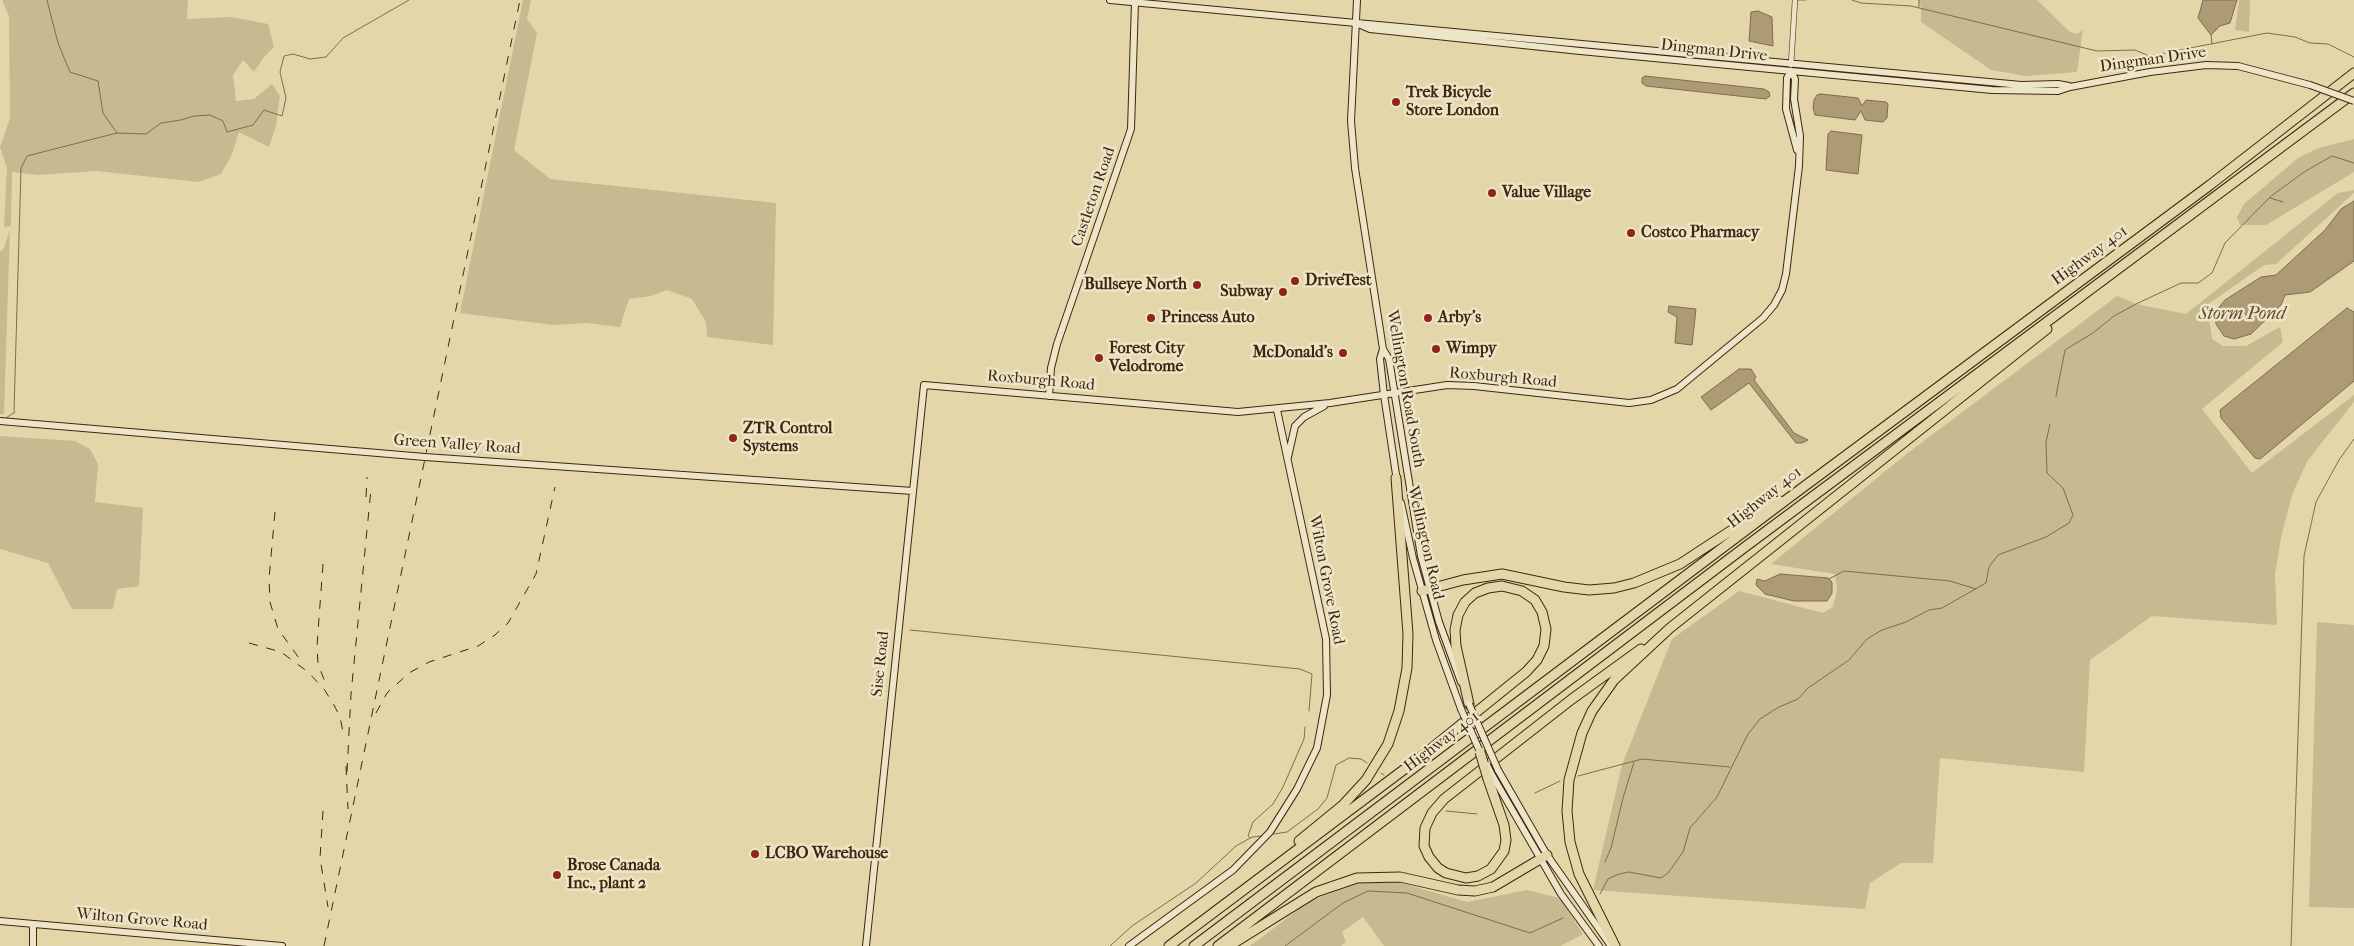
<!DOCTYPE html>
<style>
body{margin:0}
canvas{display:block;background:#e3d7aa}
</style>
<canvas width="2354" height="946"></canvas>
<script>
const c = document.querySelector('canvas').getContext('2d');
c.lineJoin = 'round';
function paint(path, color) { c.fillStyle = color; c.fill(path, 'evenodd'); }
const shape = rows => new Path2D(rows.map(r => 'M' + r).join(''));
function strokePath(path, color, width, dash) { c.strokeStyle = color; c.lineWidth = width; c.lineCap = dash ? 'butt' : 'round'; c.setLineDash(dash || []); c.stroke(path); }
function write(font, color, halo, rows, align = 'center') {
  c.font = font + ' "IM FELL French Canon",serif'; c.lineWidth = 5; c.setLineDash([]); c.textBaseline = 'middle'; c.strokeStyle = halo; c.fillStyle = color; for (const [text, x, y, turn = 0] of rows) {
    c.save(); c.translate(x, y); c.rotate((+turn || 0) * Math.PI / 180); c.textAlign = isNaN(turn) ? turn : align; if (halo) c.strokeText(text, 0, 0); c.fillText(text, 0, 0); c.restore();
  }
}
paint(shape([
 [2,0,188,0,187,19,231,17,268,24,274,47,264,57,254,72,243,60,233,75,236,101,254,99,272,84,280,96,276,126,269,147,239,132,232,154,221,174,199,182,96,171,38,175,12,172,11,226,4,227,7,168,0,147,10,118,9,16],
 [523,0,531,0,527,19,537,33,514,150,550,179,776,203,773,345,707,337,706,322,692,299,667,290,651,296,629,299,620,327,586,323,553,325,460,313],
 [1918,0,2037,0,2070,32,2078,34,2083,29,2077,72,2026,76,1991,70,1921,22,1921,7],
 [2239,0,2250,0,2249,32,2235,30],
 [2354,139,2354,172,2266,225,2240,225,2237,217,2244,204,2298,158,2318,148],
 [2354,190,2354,193,2276,264,2264,265,2207,305,2212,339,2223,346,2246,346,2280,327,2283,342,2202,409,2252,473,2354,395,2354,402,2308,460,2293,492,2281,537,2275,575,2277,625,2152,616,2090,660,2084,772,1940,758,1933,863,1901,863,1870,883,1865,909,1593,890,1622,765,1672,639,1739,591,1823,613,1833,607,1837,590,1835,574,1771,564,1909,452,2117,296,2136,304,2186,314,2338,193],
 [10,229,4,414,0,414,0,252,4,248],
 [0,436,75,441,90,449,98,464,95,502,143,508,139,586,117,589,113,609,72,609,48,563,0,549],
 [2317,622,2354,625,2354,908,2309,907],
 [1377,880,1398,882,1467,902,1527,890,1560,898,1583,934,1560,946,1384,946,1363,917,1342,932,1346,942,1341,946,1250,946,1310,901,1359,883]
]), '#c7b990');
const water = shape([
 [2203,0,2237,0,2230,23,2220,26,2211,35,2198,18,2203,0],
 [1758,11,1772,17,1773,46,1749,41,1751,12,1758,11],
 [1645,76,1764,89,1769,92,1770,96,1766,99,1646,86,1642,83,1642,78,1645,76],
 [1821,94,1858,98,1862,106,1866,100,1886,102,1888,104,1887,118,1883,122,1865,120,1861,111,1855,120,1815,115,1813,108,1814,100,1817,95,1821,94],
 [1831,131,1862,135,1858,174,1826,170,1828,134,1831,131],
 [2354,201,2354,261,2310,292,2285,295,2281,305,2251,334,2234,339,2224,336,2216,324,2215,312,2225,300,2261,277,2276,275,2325,230,2341,209,2354,201],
 [1669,306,1696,309,1692,345,1675,343,1677,317,1668,312,1669,306],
 [2347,308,2354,312,2354,381,2265,455,2260,459,2255,458,2221,418,2220,410,2347,308],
 [1739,369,1751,369,1756,377,1754,380,1794,433,1808,440,1802,443,1796,443,1749,383,1711,410,1701,397,1739,369],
 [1780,574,1828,578,1832,582,1832,593,1827,601,1794,601,1765,594,1756,585,1757,579,1765,581,1780,574]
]);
paint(water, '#ac9b75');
strokePath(water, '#816c4c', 1);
strokePath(shape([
 [47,0,58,43,70,72,98,81,103,113,117,133,146,134,161,123,181,120,194,116,210,115,223,121,227,132,253,125,264,110,282,116,286,98,280,72,284,56,293,54,310,59,326,57,343,38,409,0],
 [1797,0,1806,0],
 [1852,0,1861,3,1911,6,2097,51,2135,50,2149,56,2267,33,2295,37,2310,43,2328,44,2354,57],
 [1919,0,1919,7],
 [2211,35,2212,44],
 [2270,198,2283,202],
 [2056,396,2065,350,2093,333,2114,316,2136,304,2181,283,2198,283,2212,273,2225,243,2270,197,2304,172,2332,156,2354,163],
 [14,411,21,168,27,156,117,133],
 [6,418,15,412],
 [1829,579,1844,571,1950,581,1976,589],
 [910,630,1300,669,1312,674,1309,711],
 [1381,773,1384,775],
 [1578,776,1642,759,1730,767],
 [1535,793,1560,781],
 [1446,811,1477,814],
 [1274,834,1287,832,1318,809,1327,798,1336,765,1349,758,1361,759,1367,763],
 [1250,838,1248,836,1253,822,1273,804,1283,787,1304,739,1305,727],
 [1605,862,1611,848,1623,798,1634,762],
 [1600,894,1608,879,1619,874,1629,872,1661,878,1668,873,1683,852,1690,828,1717,797,1748,734,1760,719,1779,707,1798,699,1808,688,1849,660,1867,639,1882,630,1906,622,1929,610,1942,608,1986,583,1989,567,1998,555,2046,537,2069,523,2073,515,2063,488,2047,473,2046,442,2050,424],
 [1110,946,1132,926,1196,883,1236,846,1252,837,1261,836],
 [1285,946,1343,903,1368,891,1407,893,1530,933,1563,918],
 [2291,946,2304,556,2316,502,2339,460,2354,439]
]), '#816c4c', 1);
const street = shape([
 [1791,65,1795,0]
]);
const secondary = shape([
 [1110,0,1356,23,1370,29,1580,51,1992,90,2058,91,2070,87,2150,72,2206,65,2238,66,2310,85],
 [1357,0,1351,121,1355,168,1383,349,1389,359,1421,556,1439,622,1461,682],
 [1357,23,2021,85,2058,84,2069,86],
 [1791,71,1787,78,1786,109,1797,150],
 [1383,349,1380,359,1384,395,1397,481],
 [1049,396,1051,368,1057,344,1131,129,1135,2],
 [0,421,425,457,913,491],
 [1288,457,1295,426,1304,417,1324,406],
 [1401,503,1413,558,1436,640,1461,709],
 [1498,770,1547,855,1611,946],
 [1492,775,1561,894,1599,946],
 [0,921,282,946],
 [33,946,33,924],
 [866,946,924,385,1238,412,1330,403,1447,385,1474,386,1629,403,1651,400,1677,389,1763,318,1774,305,1782,290,1786,274,1799,166,1800,136,1794,99,1795,79,1791,71],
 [1129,946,1233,870,1270,832,1297,789,1317,748,1327,695,1326,639,1277,410]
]);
const highway = shape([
 [1422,591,1463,580,1502,574,1564,587,1589,590,1614,588,1634,583,1680,564,1770,505,1780,501],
 [1488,779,1504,825,1506,840,1504,851,1491,869,1478,876,1466,878,1446,873,1438,868,1429,857,1424,846,1425,828,1432,813,1444,799,1572,699,1641,649],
 [1299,841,1343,805,1366,780,1388,744,1399,711,1407,668,1408,634,1396,478],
 [1169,946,1422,756,1526,672,1537,660,1544,646,1546,629,1542,612,1535,600,1522,591,1502,586,1488,588,1475,593,1465,602,1458,615,1455,630,1456,646,1469,704],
 [1194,946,1790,497,2210,185,2354,73],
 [1218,946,1745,547,2354,93],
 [1229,946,1316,892,1357,878,1400,877,1458,890,1475,891,1493,887,1547,855],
 [1615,946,1579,874,1570,842,1567,811,1569,780,1582,733,1592,711,1614,680,1670,628,2047,329]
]);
strokePath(street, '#6a5236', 6);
strokePath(secondary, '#41260f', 8);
strokePath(highway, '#41260f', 11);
strokePath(street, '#ede5c8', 4.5);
strokePath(secondary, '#ede5c8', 6);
strokePath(highway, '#e3d7aa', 9);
strokePath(shape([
 [366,497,367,477],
 [275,512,269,579,270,602,278,629,299,658],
 [323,564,317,646,318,664,327,687],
 [249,643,281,652,308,672,324,689,334,705,340,717,344,737],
 [376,713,387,693,409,673,429,662,478,646,495,635,508,623,536,574,555,487],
 [346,766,348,809],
 [347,772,351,694,371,489],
 [323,811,320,858,328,907],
 [324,946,520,0]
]), '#41260f', 1, [9, 9]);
const secondaryBridge = shape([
 [2310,85,2354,101],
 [1469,704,1498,770],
 [1461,709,1481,754],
 [1487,765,1492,775]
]);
const highwayBridge = shape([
 [1480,752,1488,779]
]);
strokePath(secondaryBridge, '#41260f', 8, []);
strokePath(highwayBridge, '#41260f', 11, []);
strokePath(secondaryBridge, '#ede5c8', 6);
strokePath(highwayBridge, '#e3d7aa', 9);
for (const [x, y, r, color] of [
 [1396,102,5,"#8f2418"],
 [1492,193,5,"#8f2418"],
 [1631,233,5,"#8f2418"],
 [1295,281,5,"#8f2418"],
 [1197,285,5,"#8f2418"],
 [1283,292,5,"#8f2418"],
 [1151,318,5,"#8f2418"],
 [1428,318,5,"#8f2418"],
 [1436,349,5,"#8f2418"],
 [1343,353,5,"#8f2418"],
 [1099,358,5,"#8f2418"],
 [733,438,5,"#8f2418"],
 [755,854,5,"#8f2418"],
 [557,875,5,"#8f2418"]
]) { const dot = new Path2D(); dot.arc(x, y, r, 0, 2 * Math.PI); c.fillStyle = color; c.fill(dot); strokePath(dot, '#ede5c8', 2); }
write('16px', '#41260f', '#ede5c8', [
 ["Dingman Drive",1714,51,6],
 ["Dingman Drive",2153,60,-8],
 ["Castleton Road",1094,197,-71],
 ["Highway 401",2090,256,-36],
 ["Roxburgh Road",1503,378,5],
 ["Roxburgh Road",1041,381,5],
 ["Wellington Road South",1405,389,80],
 ["Green Valley Road",457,445,4],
 ["Highway 401",1765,498,-38],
 ["Wellington Road",1425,543,77],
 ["Wilton Grove Road",1326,580,79],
 ["Sise Road",881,664,-84],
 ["Highway 401",1442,742,-37],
 ["Wilton Grove Road",142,920,5]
]);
write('bold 16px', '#41260f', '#ede5c8', [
 ["Trek Bicycle",1406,93],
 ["Store London",1406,111],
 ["Value Village",1502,193],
 ["Costco Pharmacy",1641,233],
 ["DriveTest",1305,281],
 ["Bullseye North",1187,285,"right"],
 ["Subway",1273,292,"right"],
 ["Princess Auto",1161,318],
 ["Arby's",1438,318],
 ["Forest City",1109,349],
 ["Velodrome",1109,367],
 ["Wimpy",1446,349],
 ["McDonald's",1333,353,"right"],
 ["ZTR Control",743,429],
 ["Systems",743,447],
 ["LCBO Warehouse",765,854],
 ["Brose Canada",567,866],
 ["Inc., plant 2",567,884]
], 'left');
write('italic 18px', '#61492e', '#ede5c8', [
 ["Storm Pond",2242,315]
]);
</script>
